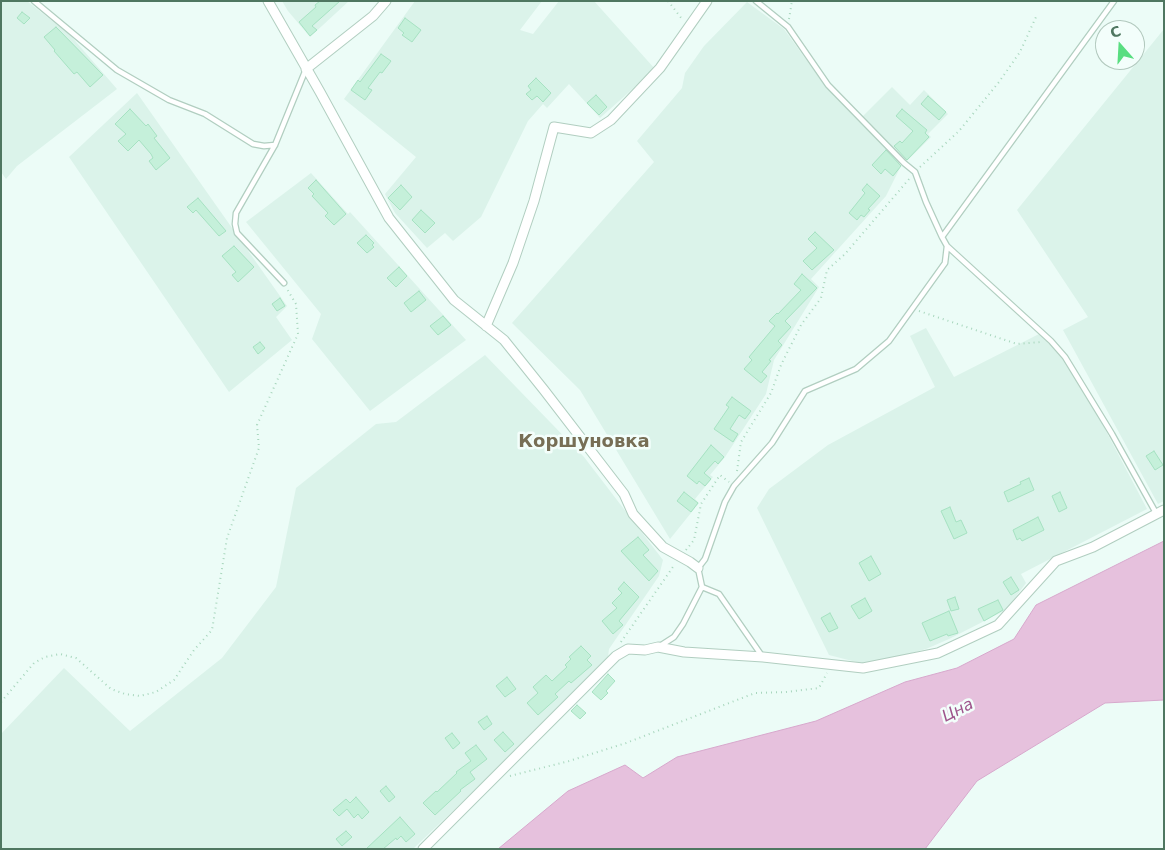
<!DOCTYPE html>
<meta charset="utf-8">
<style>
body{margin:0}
#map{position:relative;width:1165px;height:850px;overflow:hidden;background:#ecfcf7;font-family:"DejaVu Sans",sans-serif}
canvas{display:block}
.frame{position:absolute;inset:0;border:2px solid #4f7761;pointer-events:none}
.north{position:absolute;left:1095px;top:20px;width:50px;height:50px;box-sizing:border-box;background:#f3fefb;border:1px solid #b1c8bd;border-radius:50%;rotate:341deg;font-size:14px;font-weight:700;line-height:20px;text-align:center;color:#4f7761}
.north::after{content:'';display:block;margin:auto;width:18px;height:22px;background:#59de81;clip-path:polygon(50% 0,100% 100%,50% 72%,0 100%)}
</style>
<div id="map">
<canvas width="1165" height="850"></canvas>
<div class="frame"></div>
<div class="north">С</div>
</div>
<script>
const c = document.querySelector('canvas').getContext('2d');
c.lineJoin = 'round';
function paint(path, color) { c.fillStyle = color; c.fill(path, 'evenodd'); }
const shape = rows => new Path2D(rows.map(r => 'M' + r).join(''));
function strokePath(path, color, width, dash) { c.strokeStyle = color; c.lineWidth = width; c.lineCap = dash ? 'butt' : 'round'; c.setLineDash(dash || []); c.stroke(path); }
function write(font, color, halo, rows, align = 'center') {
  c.font = font + ' "DejaVu Sans",sans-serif'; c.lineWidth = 5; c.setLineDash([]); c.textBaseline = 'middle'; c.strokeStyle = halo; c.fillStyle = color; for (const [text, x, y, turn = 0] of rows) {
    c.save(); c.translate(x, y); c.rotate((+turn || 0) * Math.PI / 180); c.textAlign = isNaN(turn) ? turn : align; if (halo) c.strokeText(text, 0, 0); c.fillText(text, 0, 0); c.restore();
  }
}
paint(shape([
 [1,1,27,1,70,35,117,89,17,166,6,179,1,172],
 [282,1,349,1,310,37,288,11],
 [415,1,542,1,520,30,533,34,559,1,594,1,655,69,600,118,569,84,547,108,543,104,528,121,481,217,453,241,445,233,427,248,395,213,385,194,416,157,344,99],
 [747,2,784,29,823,83,899,161,900,168,886,196,811,279,819,287,774,360,766,394,725,457,710,475,713,477,695,499,699,503,670,539,580,390,512,323,654,162,637,141,682,88,685,73,704,46],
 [1164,29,1164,501,1158,504,1063,330,1088,317,1017,210],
 [892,87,910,105,924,90,948,114,928,134,931,137,906,162,862,117],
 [137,93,287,306,276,317,292,340,229,392,69,157],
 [311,173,348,214,350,212,466,340,370,411,312,339,321,314,246,222],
 [926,328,954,377,1043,332,1065,353,1147,509,1021,574,1026,583,1006,610,949,639,926,649,868,665,829,655,757,508,769,489,828,445,935,387,910,336],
 [485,355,584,457,663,560,659,576,609,649,608,657,510,756,413,849,1,849,1,734,64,668,130,731,222,658,276,587,296,488,376,424,396,422]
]), '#dbf3ea');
const water = shape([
 [1164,541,1164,700,1105,703,977,781,925,849,498,849,568,791,625,765,643,778,677,757,816,721,905,682,957,668,1014,639,1036,605,1164,541]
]);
paint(water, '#e6c1dd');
strokePath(water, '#d7a8cc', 1);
const building = shape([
 [320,1,340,1,312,26,317,30,310,36,299,22,316,7,315,5,320,1],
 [22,12,30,18,24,24,17,18,22,12],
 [405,18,421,30,412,42,402,35,404,33,398,28,405,18],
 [56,27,103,75,90,87,77,72,74,74,54,51,55,50,44,37,56,27],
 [381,54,391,61,382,73,380,72,368,88,372,90,365,100,351,90,358,80,360,82,381,54],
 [536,78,551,93,543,102,537,96,532,100,526,94,531,90,528,86,536,78],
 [596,95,607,107,599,115,587,103,596,95],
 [928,96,946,112,939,120,921,104,928,96],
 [130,109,146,126,148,124,157,136,154,138,170,158,156,170,149,161,153,158,151,154,139,140,128,151,118,141,126,134,115,124,130,109],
 [902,109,927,130,925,133,929,137,907,160,894,146,900,141,902,143,913,131,896,116,902,109],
 [886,150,901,166,893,176,885,169,881,174,872,165,886,150],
 [316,180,346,214,334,225,325,216,328,213,312,196,314,194,308,188,316,180],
 [867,184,880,196,868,209,870,210,864,217,861,215,857,220,849,213,865,193,862,190,867,184],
 [401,185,412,197,400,210,388,198,401,185],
 [198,198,226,231,219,236,196,210,193,213,187,207,198,198],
 [421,210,435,223,425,233,412,220,421,210],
 [815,232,834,250,812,270,803,261,817,248,808,239,815,232],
 [366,235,374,243,372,245,374,247,367,253,357,243,366,235],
 [234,246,254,267,238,282,232,275,236,272,222,256,234,246],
 [399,267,407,276,396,287,387,278,399,267],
 [802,274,817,288,785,321,791,327,778,341,782,345,769,360,771,361,762,372,767,376,761,383,744,369,752,360,749,357,775,326,769,321,777,313,778,314,801,290,794,284,802,274],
 [419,291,426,300,411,312,404,303,419,291],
 [280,298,285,306,277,311,272,304,280,298],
 [443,316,451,325,438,335,430,326,443,316],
 [260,342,265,348,258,354,253,347,260,342],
 [732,397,751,411,745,419,739,415,730,429,738,434,733,442,714,429,729,407,726,405,732,397],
 [711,445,724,457,718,464,715,461,704,473,711,479,705,486,699,481,697,484,687,476,711,445],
 [1154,451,1163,465,1155,470,1146,456,1154,451],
 [1029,478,1034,490,1008,502,1004,492,1021,484,1020,482,1029,478],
 [684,492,698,503,691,512,677,501,684,492],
 [1060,492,1067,508,1059,512,1052,496,1060,492],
 [950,507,956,522,961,520,967,533,954,539,941,511,950,507],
 [1038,517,1044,530,1022,541,1020,538,1017,540,1013,530,1038,517],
 [638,537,649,550,643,555,658,571,649,581,621,551,638,537],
 [871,556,881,574,869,581,859,563,871,556],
 [1011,577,1019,590,1011,595,1003,582,1011,577],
 [624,582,639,597,619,621,623,625,613,634,602,621,617,608,612,603,622,593,618,589,624,582],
 [955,597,959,609,951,611,947,600,955,597],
 [865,598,872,611,859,619,851,606,865,598],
 [998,600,1003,610,984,621,978,609,998,600],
 [949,611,958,633,948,636,947,634,930,641,922,623,949,611],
 [830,613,838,628,829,632,821,618,830,613],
 [581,646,591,656,587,660,592,665,571,683,569,681,555,694,558,697,538,715,527,703,538,693,533,687,546,675,552,681,567,667,565,665,571,659,569,657,581,646],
 [608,674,615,681,606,691,608,693,601,700,592,692,608,674],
 [507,677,516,689,505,697,496,686,507,677],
 [577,705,586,713,580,719,571,711,577,705],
 [487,716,492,724,484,730,478,722,487,716],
 [503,732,514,744,505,752,494,740,503,732],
 [452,733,460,743,453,749,445,738,452,733],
 [476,745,487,759,470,772,475,779,460,790,461,791,435,815,423,803,436,791,437,792,457,773,456,772,471,761,465,753,476,745],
 [386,786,395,797,389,802,380,791,386,786],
 [356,797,369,812,362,819,358,814,354,818,347,809,339,816,333,810,346,799,350,803,356,797],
 [400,817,415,834,406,842,401,836,397,840,396,838,383,849,366,849,400,817],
 [346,831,352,837,342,846,336,839,346,831]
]);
paint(building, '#c5f0da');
strokePath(building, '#a6e2c2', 1);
const service = shape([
 [34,1,117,70,169,100,205,114,253,144,264,146,275,145],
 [756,1,788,27,828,85,904,163,915,172,926,202,942,237],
 [947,246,1051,341,1065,357,1112,434,1156,513],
 [284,283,237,233,235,224,236,213,275,145,306,69],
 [702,587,719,594,762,656],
 [660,646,674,637,683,624,702,587,698,568,705,559,725,502,734,486,772,443,805,391,856,369,889,341,945,263,947,246,942,237,1114,1]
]);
const minor = shape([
 [268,1,320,92,389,218,454,300,504,340,544,390,624,494,633,514,663,547,690,562,698,568],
 [306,69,373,16,386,1],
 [486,326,513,263,534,201,554,127,591,133,611,120,660,68,707,1],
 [423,849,616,656,628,649,645,650,658,647,684,652,763,657,863,668,938,653,998,625,1056,561,1093,547,1164,510]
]);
strokePath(service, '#b1cec0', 7);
strokePath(minor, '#b1cec0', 11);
strokePath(shape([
 [668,1,682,19],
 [789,19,792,1],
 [920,167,959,131,999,82,1020,52,1036,17],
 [919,311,1017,344,1041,342],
 [737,471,741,442,771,393,781,365,801,325,821,298,827,270,845,254,910,178],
 [686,550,694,540,701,504,720,475,729,482],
 [621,642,675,564],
 [1,702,34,663,45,657,60,654,76,658,111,689,125,694,140,696,156,692,174,680,194,650,212,630,227,538,259,448,257,425,298,334,296,304,287,289],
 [510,776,569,761,626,743,755,693,786,692,819,688,827,673]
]), '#a8d6bd', 2, [1, 4]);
strokePath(service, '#fff', 4.5);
strokePath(minor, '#fff', 9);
write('italic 16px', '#9e548c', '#f3fefb', [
 ["Цна",958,711,-27]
]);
write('bold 18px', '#776e55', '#f3fefb', [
 ["Коршуновка",584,442]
]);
</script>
